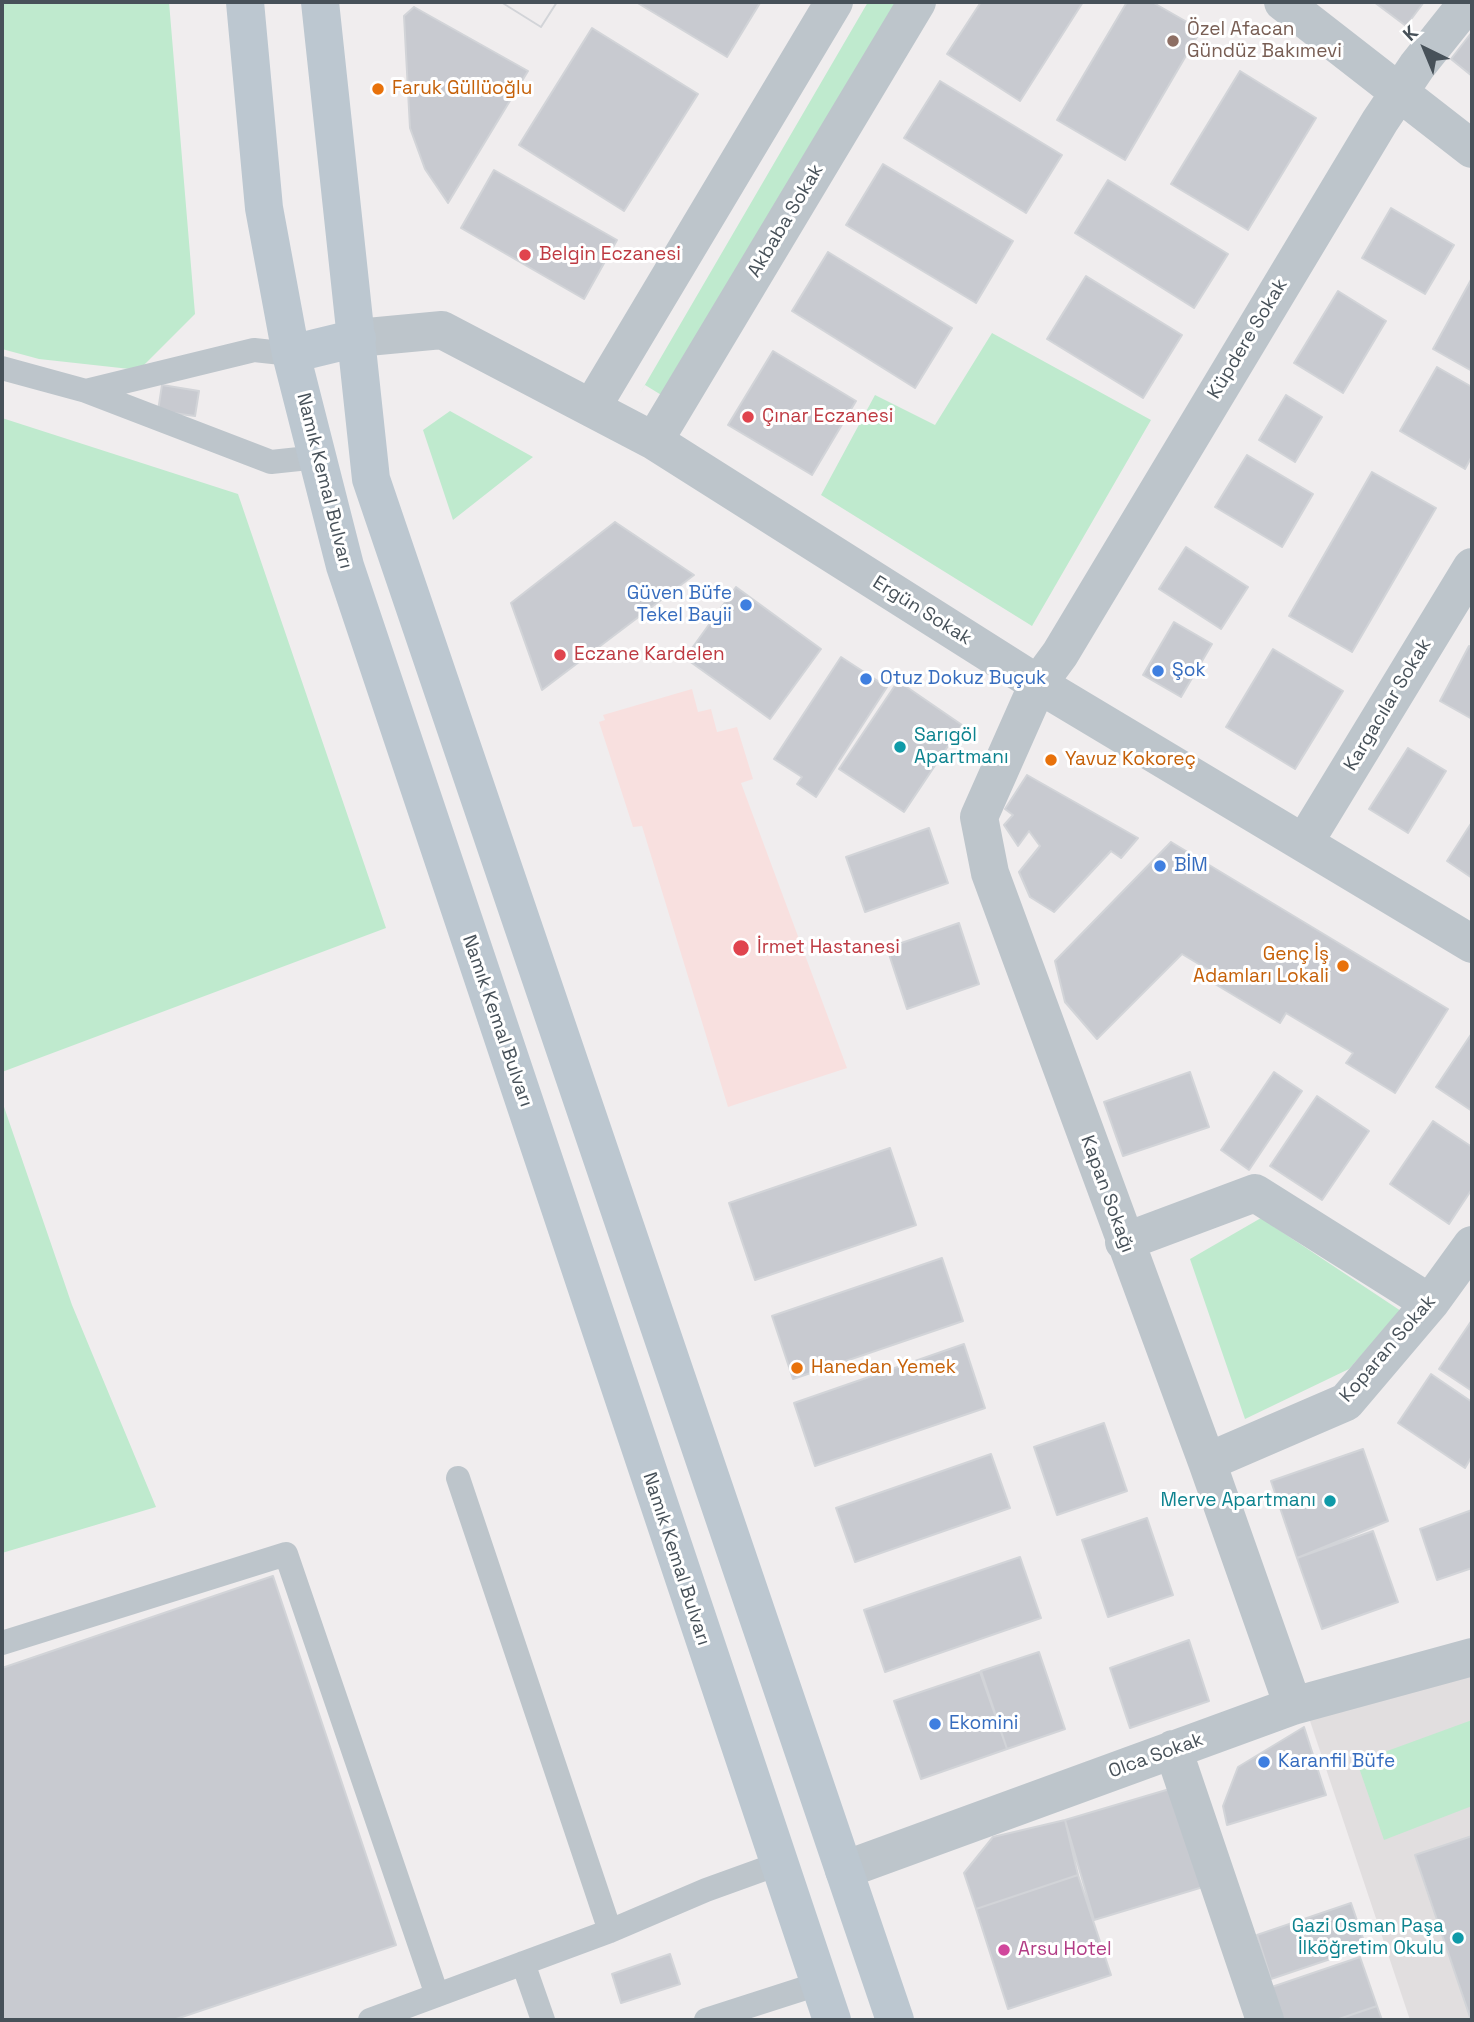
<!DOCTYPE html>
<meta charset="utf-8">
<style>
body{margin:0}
#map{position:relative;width:1474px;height:2022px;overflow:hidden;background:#f0edee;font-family:"Space Grotesk",sans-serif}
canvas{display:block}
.frame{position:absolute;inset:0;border:4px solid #475159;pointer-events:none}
.north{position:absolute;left:1390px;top:14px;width:70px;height:70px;-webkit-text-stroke:5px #fff;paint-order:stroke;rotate:317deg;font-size:19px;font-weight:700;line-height:28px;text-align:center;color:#475159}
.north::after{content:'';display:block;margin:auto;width:24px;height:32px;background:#475159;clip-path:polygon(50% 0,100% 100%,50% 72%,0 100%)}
</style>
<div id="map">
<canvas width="1474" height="2022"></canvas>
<div class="frame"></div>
<div class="north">K</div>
</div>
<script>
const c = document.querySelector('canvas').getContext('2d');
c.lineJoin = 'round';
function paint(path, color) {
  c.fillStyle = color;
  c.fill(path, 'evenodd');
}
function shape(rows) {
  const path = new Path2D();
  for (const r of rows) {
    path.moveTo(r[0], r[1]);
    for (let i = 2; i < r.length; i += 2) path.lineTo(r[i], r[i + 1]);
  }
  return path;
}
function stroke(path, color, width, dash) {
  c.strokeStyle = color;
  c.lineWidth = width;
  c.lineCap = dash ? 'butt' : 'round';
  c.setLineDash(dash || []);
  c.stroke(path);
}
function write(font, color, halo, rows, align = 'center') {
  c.font = font + ' "Space Grotesk",sans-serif';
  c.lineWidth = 6;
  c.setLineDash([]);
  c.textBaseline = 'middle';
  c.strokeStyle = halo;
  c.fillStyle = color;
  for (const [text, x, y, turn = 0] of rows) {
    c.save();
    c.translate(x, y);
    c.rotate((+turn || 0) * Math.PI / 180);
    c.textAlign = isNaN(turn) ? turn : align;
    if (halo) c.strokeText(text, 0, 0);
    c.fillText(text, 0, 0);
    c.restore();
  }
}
paint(shape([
 [1472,1672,1472,2020,1410,2020,1309,1718]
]), '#e1dedf');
paint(shape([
 [692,689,698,712,711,709,717,732,737,727,753,779,741,783,847,1068,728,1107,642,826,633,827,599,722,605,720,603,715]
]), '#f8e0df');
paint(shape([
 [2,2,169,2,195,314,139,370,39,359,2,349],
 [868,2,897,2,663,396,645,385,639,395],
 [992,333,1151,420,1032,626,821,495,875,395,935,425],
 [450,411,533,457,453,520,423,430],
 [2,418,238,494,386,928,2,1072],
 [2,1101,72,1305,156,1507,2,1553],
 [1261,1218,1401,1311,1349,1369,1245,1419,1190,1259],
 [1472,1720,1472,1806,1384,1840,1357,1762]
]), '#bfeace');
const building = shape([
 [501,2,557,2,541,27,501,2],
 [501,2,557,2,541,27,501,2],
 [636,2,759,2,760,3,727,57,636,2],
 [981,2,1083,2,1020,101,947,54,981,2],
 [1127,2,1152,2,1201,30,1125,160,1057,120,1127,2],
 [1374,2,1424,2,1406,26,1374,2],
 [414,7,528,71,448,203,425,169,410,128,404,16,414,7],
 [592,28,698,94,624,211,519,145,592,28],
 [1472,32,1472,76,1451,59,1472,32],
 [1240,71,1316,118,1248,230,1171,184,1240,71],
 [940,81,1062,155,1026,213,904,138,940,81],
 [883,164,1013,241,976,303,846,225,883,164],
 [494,170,617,240,584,299,461,228,494,170],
 [1108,180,1228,254,1194,308,1075,233,1108,180],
 [1391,208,1454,245,1425,294,1362,258,1391,208],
 [828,252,952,328,915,388,792,311,828,252],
 [1086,276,1182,335,1143,398,1047,339,1086,276],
 [1472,278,1472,371,1433,349,1472,278],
 [1338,291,1386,321,1343,393,1294,363,1338,291],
 [773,351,856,401,812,475,728,425,773,351],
 [1437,367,1472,387,1472,456,1465,469,1400,431,1437,367],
 [162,385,199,391,195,416,158,411,162,385],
 [1286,395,1322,417,1295,462,1259,440,1286,395],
 [1247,455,1313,494,1282,547,1215,507,1247,455],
 [1372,472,1436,508,1352,652,1289,616,1372,472],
 [615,522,694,575,542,690,511,603,615,522],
 [1186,547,1248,587,1221,629,1159,589,1186,547],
 [736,587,821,649,770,719,685,658,736,587],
 [1174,622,1212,644,1181,697,1143,675,1174,622],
 [1469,646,1472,648,1472,719,1440,701,1469,646],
 [1273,649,1343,691,1295,769,1226,727,1273,649],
 [841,657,887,687,816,797,797,784,802,777,774,759,841,657],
 [898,681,962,725,904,812,839,769,898,681],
 [1408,748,1446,771,1408,833,1369,809,1408,748],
 [1027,775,1138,838,1121,858,1111,851,1054,912,1030,897,1019,872,1040,846,1029,831,1018,846,1004,825,1013,815,1005,809,1027,775],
 [1472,822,1472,878,1447,861,1472,822],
 [929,828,948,883,865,912,846,857,929,828],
 [1171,842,1448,1009,1395,1093,1346,1063,1353,1053,1286,1013,1280,1023,1205,978,1212,972,1182,954,1097,1039,1065,1002,1055,961,1171,842],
 [959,923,979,984,907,1009,887,948,959,923],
 [1472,1033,1472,1111,1436,1087,1472,1033],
 [1190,1072,1209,1127,1123,1156,1104,1102,1190,1072],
 [1274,1072,1302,1091,1249,1170,1221,1150,1274,1072],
 [1317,1096,1369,1131,1322,1200,1270,1166,1317,1096],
 [1433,1121,1472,1147,1472,1189,1449,1224,1390,1184,1433,1121],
 [890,1148,916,1225,755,1280,729,1203,890,1148],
 [942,1258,963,1321,793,1379,772,1316,942,1258],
 [1472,1320,1472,1391,1439,1369,1472,1320],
 [964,1344,985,1408,815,1466,794,1403,964,1344],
 [1431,1374,1472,1402,1472,1456,1465,1468,1398,1423,1431,1374],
 [1104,1423,1127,1491,1057,1515,1034,1447,1104,1423],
 [1363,1449,1388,1521,1297,1558,1271,1481,1363,1449],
 [991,1454,1010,1508,855,1562,836,1508,991,1454],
 [1472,1510,1472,1568,1437,1580,1420,1529,1472,1510],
 [1147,1518,1173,1595,1108,1617,1082,1540,1147,1518],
 [1373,1531,1398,1602,1322,1629,1297,1558,1373,1531],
 [1020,1557,1041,1618,885,1672,864,1610,1020,1557],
 [273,1576,396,1945,173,2020,2,2020,2,1668,273,1576],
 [1189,1640,1209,1701,1130,1728,1110,1668,1189,1640],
 [1039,1652,1065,1729,1007,1749,981,1671,1039,1652],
 [980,1672,1007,1749,921,1779,894,1701,980,1672],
 [1304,1727,1326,1795,1227,1825,1223,1806,1238,1767,1304,1727],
 [1173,1788,1203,1887,1094,1920,1065,1820,1173,1788],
 [1065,1820,1078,1875,976,1909,964,1873,993,1837,1065,1820],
 [1472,1836,1472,2020,1471,2020,1415,1855,1472,1836],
 [1078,1875,1111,1975,1008,2009,976,1909,1078,1875],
 [1351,1903,1366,1947,1271,1979,1257,1935,1351,1903],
 [670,1954,680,1984,621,2003,612,1974,670,1954],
 [1360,1957,1377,2006,1336,2020,1273,2020,1263,1990,1360,1957],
 [1377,2006,1382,2020,1336,2020,1377,2006]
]);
paint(building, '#c8cad0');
stroke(building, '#d2d4d8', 2);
stroke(shape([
 [2,368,86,391,271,462,318,457],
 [86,391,254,350,291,354],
 [458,1478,610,1931],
 [2,1643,286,1554,437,1995],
 [523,1963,543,2020],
 [370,2020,610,1931,706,1890,778,1864],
 [706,2020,821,1983]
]), '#bdc5cb', 24);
stroke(shape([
 [1283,2,1472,149],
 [357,338,442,330,654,441,1038,684,1472,944],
 [592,407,834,2],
 [654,441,917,2],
 [1304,843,1472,567],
 [1124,1242,1255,1193,1430,1303],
 [1207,1462,1346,1402,1430,1303,1472,1245],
 [1293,1706,1207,1462,990,873,979,817,1038,684,1060,654,1380,121,1417,66,1468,2],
 [1173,1749,1265,2020],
 [844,1870,1293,1706,1472,1657]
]), '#bdc5cb', 38);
stroke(shape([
 [245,2,264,208,291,354,345,566,832,2020],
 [320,2,371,479,895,2020],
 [291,354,357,338]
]), '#bcc7d0', 38);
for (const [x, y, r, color] of [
 [1173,41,7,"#8d6e63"],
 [378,89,7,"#e8710a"],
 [525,255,7,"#e0444e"],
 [748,417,7,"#e0444e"],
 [746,605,7,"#3f7fe0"],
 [560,655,7,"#e0444e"],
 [1158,671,7,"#3f7fe0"],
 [866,679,7,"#3f7fe0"],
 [900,747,7,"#0f9aa8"],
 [1051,760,7,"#e8710a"],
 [1160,866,7,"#3f7fe0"],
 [741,948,9,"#e0444e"],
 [1343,966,7,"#e8710a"],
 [797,1368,7,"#e8710a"],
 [1330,1501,7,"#0f9aa8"],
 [935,1724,7,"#3f7fe0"],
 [1264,1762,7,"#3f7fe0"],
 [1458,1938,7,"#0f9aa8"],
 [1004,1950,7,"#d1479c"]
]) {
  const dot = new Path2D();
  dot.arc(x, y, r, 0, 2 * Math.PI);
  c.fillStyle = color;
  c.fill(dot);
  stroke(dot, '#fff', 2.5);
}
write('19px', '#785e54', '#fff', [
 ["Özel Afacan",1187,30],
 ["Gündüz Bakımevi",1187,52]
], 'left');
write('19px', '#c56008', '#fff', [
 ["Faruk Güllüoğlu",392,89],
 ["Yavuz Kokoreç",1065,760],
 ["Genç İş",1329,955,"right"],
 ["Adamları Lokali",1329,977,"right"],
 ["Hanedan Yemek",811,1368]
], 'left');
write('19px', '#475159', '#fff', [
 ["Akbaba Sokak",786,221,-59],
 ["Küpdere Sokak",1248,339,-59],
 ["Namık Kemal Bulvarı",324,481,76],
 ["Ergün Sokak",922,611,32],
 ["Kargacılar Sokak",1388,705,-59],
 ["Namık Kemal Bulvarı",497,1021,71],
 ["Kapan Sokağı",1107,1194,70],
 ["Koparan Sokak",1388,1349,-49],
 ["Namık Kemal Bulvarı",676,1559,72],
 ["Olca Sokak",1156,1756,-20]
]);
write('19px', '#be3a42', '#fff', [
 ["Belgin Eczanesi",539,255],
 ["Çınar Eczanesi",762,417],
 ["Eczane Kardelen",574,655],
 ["İrmet Hastanesi",757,948]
], 'left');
write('19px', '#366cbe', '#fff', [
 ["Güven Büfe",732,594,"right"],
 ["Tekel Bayii",732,616,"right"],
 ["Şok",1172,671],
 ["Otuz Dokuz Buçuk",880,679],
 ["BİM",1174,866],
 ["Ekomini",949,1724],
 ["Karanfil Büfe",1278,1762]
], 'left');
write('19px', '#0d838f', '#fff', [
 ["Sarıgöl",914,736,"left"],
 ["Apartmanı",914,758,"left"],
 ["Merve Apartmanı",1316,1501],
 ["Gazi Osman Paşa",1444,1927],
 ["İlköğretim Okulu",1444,1949]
], 'right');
write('19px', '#b23c85', '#fff', [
 ["Arsu Hotel",1018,1950]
], 'left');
</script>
